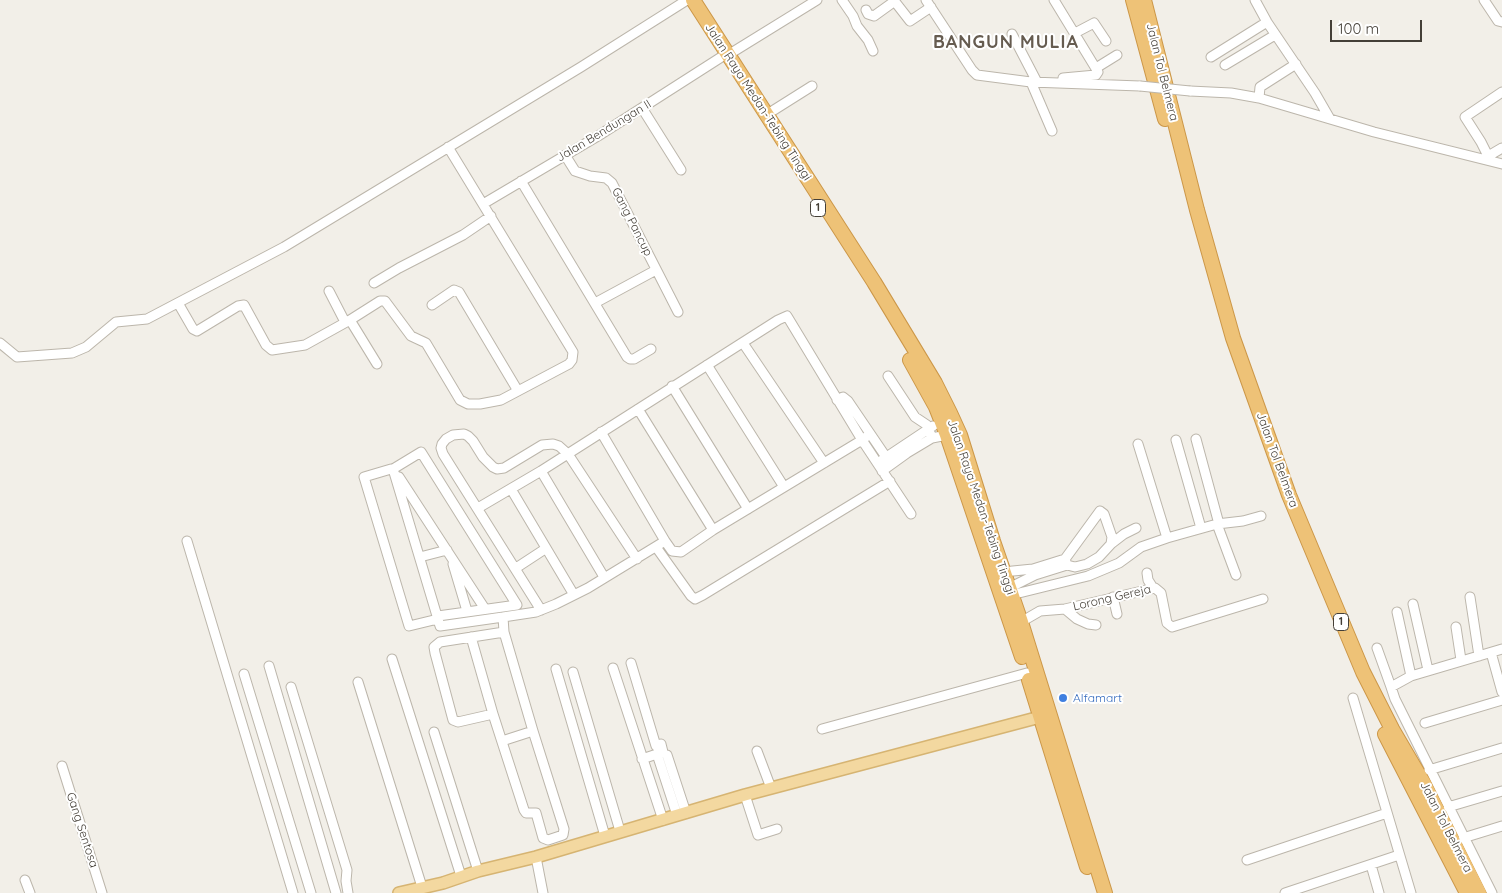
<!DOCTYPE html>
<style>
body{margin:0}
#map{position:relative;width:1502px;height:893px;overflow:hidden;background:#f2efe8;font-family:Quicksand,sans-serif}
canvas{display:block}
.scale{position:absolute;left:1330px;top:20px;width:92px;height:22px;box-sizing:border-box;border:2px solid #443f37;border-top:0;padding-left:6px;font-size:15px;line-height:18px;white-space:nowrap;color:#443f37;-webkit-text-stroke:4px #fff;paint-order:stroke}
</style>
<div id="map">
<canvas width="1502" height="893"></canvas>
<div class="scale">100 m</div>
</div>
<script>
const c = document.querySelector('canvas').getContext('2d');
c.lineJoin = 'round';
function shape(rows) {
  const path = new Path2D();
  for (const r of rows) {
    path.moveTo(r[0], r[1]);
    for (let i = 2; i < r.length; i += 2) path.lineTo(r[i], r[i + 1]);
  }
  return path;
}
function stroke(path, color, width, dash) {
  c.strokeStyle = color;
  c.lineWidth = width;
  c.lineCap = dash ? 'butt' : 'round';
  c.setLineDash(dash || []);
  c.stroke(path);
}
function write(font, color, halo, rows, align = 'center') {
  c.font = font + ' Quicksand,sans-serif';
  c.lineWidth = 4;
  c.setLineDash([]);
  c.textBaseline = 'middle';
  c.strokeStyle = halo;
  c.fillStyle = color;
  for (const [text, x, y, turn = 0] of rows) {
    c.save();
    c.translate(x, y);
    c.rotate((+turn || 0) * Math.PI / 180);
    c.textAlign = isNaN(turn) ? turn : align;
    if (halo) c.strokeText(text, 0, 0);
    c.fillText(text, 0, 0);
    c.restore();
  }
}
const minor = shape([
 [842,0,853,16,857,26,868,40,873,51],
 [926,0,972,70,977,75,1031,82,1140,86],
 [1054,0,1098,72,1096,75,1063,78],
 [1255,0,1267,22,1315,93,1330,119],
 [1484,0,1498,21,1502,22],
 [866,10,868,14,874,16,892,3,896,3,910,21,931,7],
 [1075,33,1094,23,1106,41],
 [1012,34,1037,82],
 [728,55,817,0],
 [1211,57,1267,22],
 [1225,65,1275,35],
 [1096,68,1117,55],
 [1031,82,1052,131],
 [1190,91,1231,93,1259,98,1374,132,1502,164],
 [1259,98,1260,87,1296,64],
 [642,108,681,170],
 [766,115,812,86],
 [565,155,575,171,590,176,606,178,612,183,678,312],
 [1488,156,1481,142,1465,117,1502,92],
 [1485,158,1502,148],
 [521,181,627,357,630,359,634,359,651,349],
 [483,204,598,136,723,56],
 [374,283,399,268,463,235,491,216],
 [329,291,345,322],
 [178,303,193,329,197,331,238,306,244,305,266,345,272,350,305,345,350,320,380,301,385,301,411,336,426,343,460,400,468,404,480,404,501,400,569,364,572,360,573,352,448,147],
 [595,303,656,270],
 [432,305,454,290,459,292,518,391],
 [350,320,377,364],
 [0,343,17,357,72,353,86,347,116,322,147,319,284,247,581,67,687,0],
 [743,343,824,463],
 [707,365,784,487],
 [888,376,915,417,927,425,932,438],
 [672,386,748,509],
 [837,400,843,397,848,401,886,457],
 [638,409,713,530],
 [601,432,665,541],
 [870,434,862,440,911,514],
 [1196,439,1219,524],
 [1176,440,1201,528],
 [1138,444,1167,538],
 [882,460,933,426],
 [391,469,364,477,409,626,438,619],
 [393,469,421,452,517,605,438,616],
 [393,469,440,626,503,617],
 [541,471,604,577],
 [882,471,907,453,932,438,947,435],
 [399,477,485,609],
 [511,489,574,595],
 [478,508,541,471,778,320,787,316,862,440,713,530,681,552,672,551,665,541,588,588,556,604,536,612,503,617,504,632,533,731,564,829,563,835,548,840,543,838,536,813,526,813,524,810,493,714,458,722,453,720,435,653,434,647,440,642,504,632],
 [1217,524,1236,575],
 [187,541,293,893],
 [656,547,691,596,695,599,703,595,890,481],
 [420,557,447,550],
 [1065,559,1067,565,1075,567,1087,564,1099,557,1111,544,1124,534,1136,528],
 [453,564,467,611],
 [516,568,545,549],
 [1003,572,1033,569,1065,559,1100,511,1104,514,1112,537,1111,544],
 [1147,573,1148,580,1153,588],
 [1009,588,1035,575,1067,565],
 [1011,595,1088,576,1119,563,1141,547,1167,538,1217,524,1243,521,1261,516],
 [1113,597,1117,614],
 [1470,597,1479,656],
 [1413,604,1428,670],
 [1065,609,1077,619,1088,624,1096,625],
 [541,610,443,454,441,448,442,444,446,439,453,435,464,434,468,436,473,441,483,457,493,467,497,469,504,468,542,445,553,444,559,446,568,454,637,559],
 [1397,612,1411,676],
 [1021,622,1040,611,1065,609,1155,588,1161,593,1167,623,1172,627,1263,599],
 [1456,627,1461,660],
 [471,637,493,714],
 [1377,648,1391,687],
 [1492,656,1502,692],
 [392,659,461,876],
 [631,663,656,746,661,744,663,752,657,754],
 [269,666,336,893],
 [613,668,663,820],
 [556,669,605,836],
 [573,672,620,831],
 [244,674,311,893],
 [358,682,422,887],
 [291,687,347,870,346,881,348,893],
 [1353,698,1411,893],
 [1425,723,1502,700],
 [822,729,1027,673],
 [434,732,478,871],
 [502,741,533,731],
 [757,751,771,788],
 [667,755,686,813],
 [642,759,657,754,677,815],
 [62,766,102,893],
 [1429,770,1502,748],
 [745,795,758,835,777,829],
 [1448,807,1502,791],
 [1463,838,1502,826],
 [536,857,543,893],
 [1247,860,1387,813],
 [1371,865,1379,893],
 [25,880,30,893],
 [1285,893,1399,855],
 [1492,893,1395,699,1391,687,1411,676,1502,649]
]);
const major = shape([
 [399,893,443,883,478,871,536,857,745,795,1040,717]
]);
const highway = shape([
 [693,0,874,282,935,383,950,413,960,435,993,541,1021,622,1105,893],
 [1133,0,1165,119],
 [1144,0,1197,210,1233,338,1289,495,1363,672,1392,729,1423,782,1479,893],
 [910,360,936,407,947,435,1022,657],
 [1029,680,1087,867],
 [1385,734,1467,893]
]);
stroke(minor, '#bcb6ab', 11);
stroke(major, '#d6b472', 14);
stroke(highway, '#cc9748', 16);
stroke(minor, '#fff', 9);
stroke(major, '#f3d8a0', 11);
stroke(highway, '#eec277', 14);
const minorBridge = shape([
 [1140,86,1190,91]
]);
stroke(minorBridge, '#bcb6ab', 11, []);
stroke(minorBridge, '#fff', 9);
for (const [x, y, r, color] of [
 [1063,698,5,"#3f7fe0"]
]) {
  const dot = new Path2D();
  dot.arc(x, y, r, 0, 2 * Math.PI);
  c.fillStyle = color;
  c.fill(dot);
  stroke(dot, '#fff', 2);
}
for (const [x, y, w] of [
 [818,208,15],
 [1341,622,15]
]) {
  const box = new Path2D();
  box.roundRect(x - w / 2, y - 8.5, w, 17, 4);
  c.fillStyle = '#fff';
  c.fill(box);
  stroke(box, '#443f37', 1);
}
write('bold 11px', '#443f37', null, [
 ["1",818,208],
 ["1",1341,622]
]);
write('12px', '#443f37', '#fff', [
 ["Jalan Tol Belmera",1162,72,76],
 ["Jalan Raya Medan-Tebing Tinggi",758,102,57],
 ["Jalan Bendungan II",604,131,-31],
 ["Gang Pancup",632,222,63],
 ["Jalan Tol Belmera",1277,460,70],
 ["Jalan Raya Medan-Tebing Tinggi",981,507,71],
 ["Lorong Gereja",1112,598,-13],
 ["Jalan Tol Belmera",1446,827,63],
 ["Gang Sentosa",82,830,72]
]);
write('12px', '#366cbe', '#fff', [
 ["Alfamart",1073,698]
], 'left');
c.letterSpacing = '1px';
write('bold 18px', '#665c50', '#fff', [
 ["BANGUN MULIA",1006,43]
]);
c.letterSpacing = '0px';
</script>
